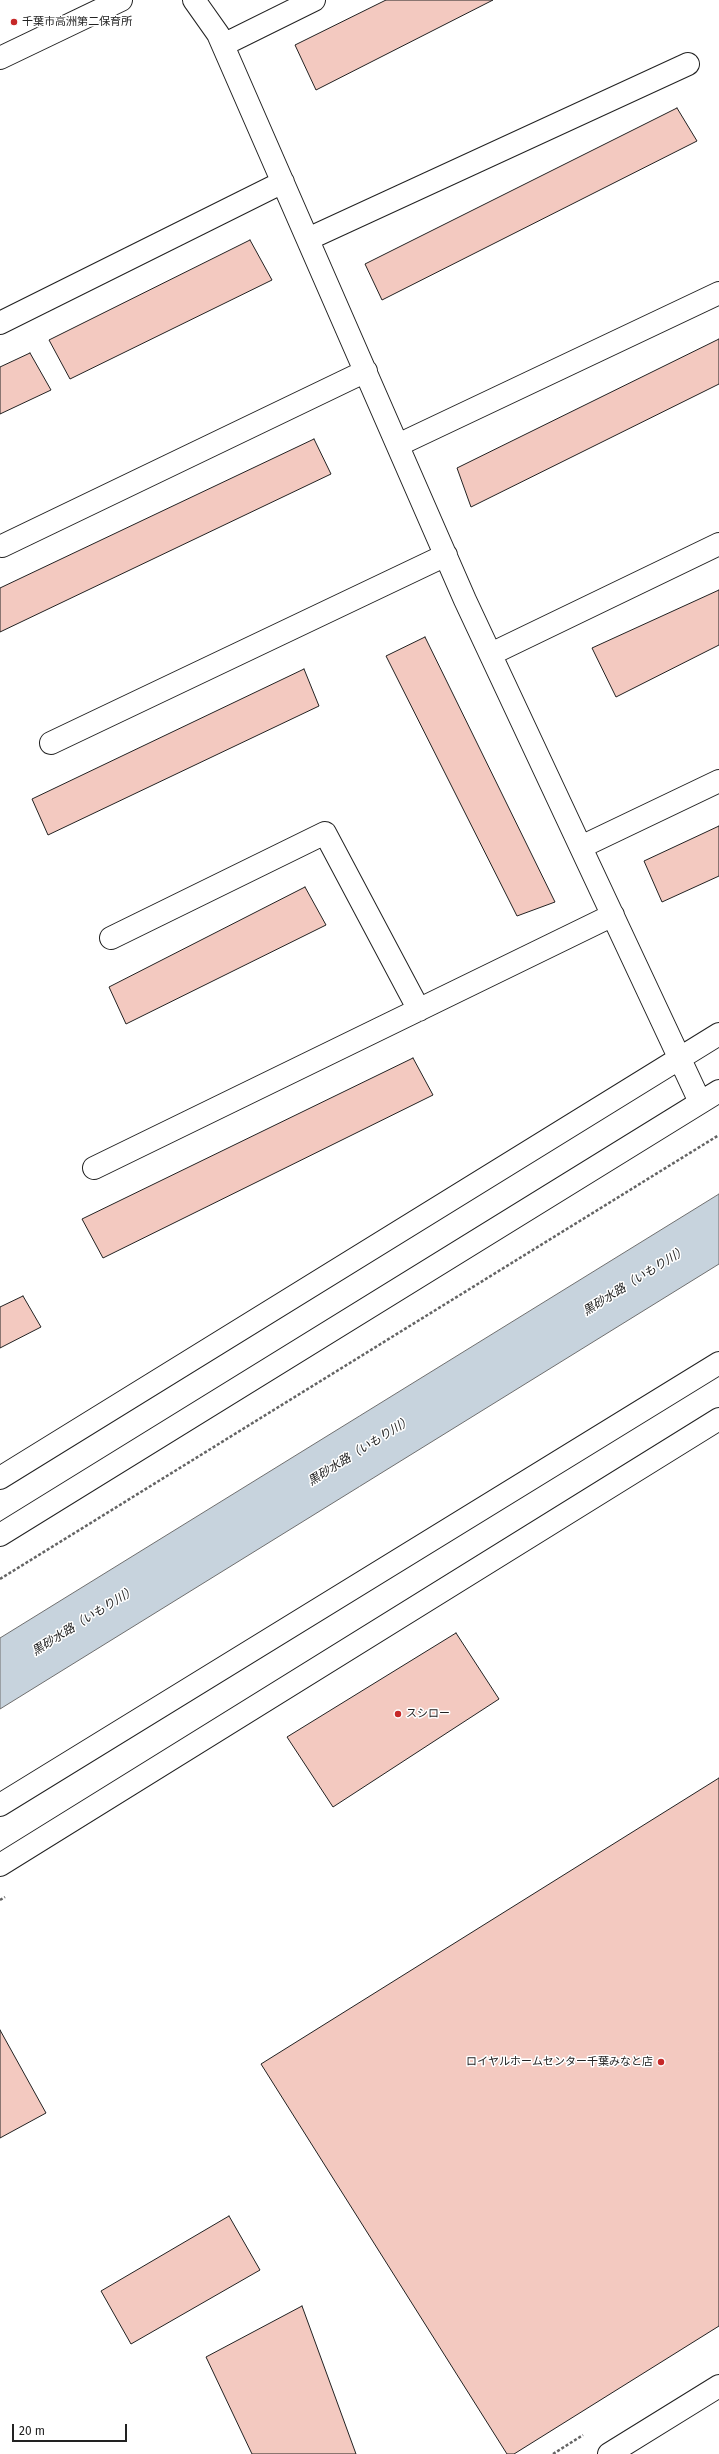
<!DOCTYPE html>
<meta charset="utf-8">
<style>
body{margin:0}
#map{position:relative;width:719px;height:2454px;overflow:hidden;background:#fff;font-family:"Fira Sans",sans-serif}
canvas{display:block}
.scale{position:absolute;left:12px;top:2424px;width:115px;height:18px;box-sizing:border-box;border:2px solid #222;border-top:0;padding-left:5px;font-size:12px;line-height:14px;white-space:nowrap;color:#222;-webkit-text-stroke:3px #fff;paint-order:stroke}
</style>
<div id="map">
<canvas width="719" height="2454"></canvas>
<div class="scale">20 m</div>
</div>
<script>
const c = document.querySelector('canvas').getContext('2d');
c.lineJoin = 'round';
function paint(path, color) {
  c.fillStyle = color;
  c.fill(path, 'evenodd');
}
function shape(rows) {
  const path = new Path2D();
  for (const r of rows) {
    path.moveTo(r[0], r[1]);
    for (let i = 2; i < r.length; i += 2) path.lineTo(r[i], r[i + 1]);
  }
  return path;
}
function stroke(path, color, width, dash) {
  c.strokeStyle = color;
  c.lineWidth = width;
  c.lineCap = dash ? 'butt' : 'round';
  c.setLineDash(dash || []);
  c.stroke(path);
}
function write(font, color, halo, rows, align = 'center') {
  c.font = font + ' "Fira Sans","Noto Sans JP",sans-serif';
  c.lineWidth = 3;
  c.setLineDash([]);
  c.textBaseline = 'middle';
  c.strokeStyle = halo;
  c.fillStyle = color;
  for (const [text, x, y, turn = 0] of rows) {
    c.save();
    c.translate(x, y);
    c.rotate((+turn || 0) * Math.PI / 180);
    c.textAlign = isNaN(turn) ? turn : align;
    if (halo) c.strokeText(text, 0, 0);
    c.fillText(text, 0, 0);
    c.restore();
  }
}
const water = shape([
 [719,1194,719,1264,0,1709,0,1638,719,1194]
]);
paint(water, '#c7d3dd');
stroke(water, '#6f6f6f', 1);
const building = shape([
 [386,0,493,0,316,90,295,45,386,0],
 [677,108,697,141,382,300,365,264,677,108],
 [250,240,272,280,70,379,49,340,250,240],
 [719,339,719,384,471,507,457,468,719,339],
 [30,353,51,390,0,414,0,367,30,353],
 [314,439,331,474,0,632,0,588,314,439],
 [719,590,719,645,616,697,592,648,719,590],
 [425,637,555,902,517,916,386,656,425,637],
 [304,669,319,706,48,835,32,799,304,669],
 [719,826,719,876,662,902,644,861,719,826],
 [305,887,326,925,126,1024,109,987,305,887],
 [413,1058,433,1095,103,1258,82,1219,413,1058],
 [23,1296,41,1327,0,1348,0,1307,23,1296],
 [456,1633,499,1699,333,1807,287,1737,456,1633],
 [719,1778,719,2326,514,2454,507,2454,261,2064,719,1778],
 [0,2030,46,2113,0,2138,0,2030],
 [229,2216,260,2270,131,2344,101,2291,229,2216],
 [302,2306,356,2454,252,2454,206,2357,302,2306]
]);
paint(building, '#f3c9c0');
stroke(building, '#222', 1);
const minor = shape([
 [194,0,218,34,465,600,700,1102],
 [223,45,314,0],
 [0,58,121,0],
 [308,239,688,64],
 [0,323,283,182],
 [398,445,719,293],
 [2,546,366,371],
 [491,654,719,544],
 [51,743,446,555],
 [581,847,719,781],
 [111,938,325,833,419,1010],
 [94,1168,613,915],
 [0,1478,719,1034],
 [0,1535,719,1091],
 [0,1805,719,1363],
 [0,1865,719,1419],
 [609,2454,719,2386]
]);
stroke(minor, '#222', 24);
stroke(shape([
 [0,1579,719,1135],
 [0,1900,5,1897],
 [553,2454,583,2435]
]), '#646464', 2.5, [3, 2]);
stroke(minor, '#fff', 22);
for (const [x, y, r, color] of [
 [14,22,4,"#c62828"],
 [398,1714,4,"#c62828"],
 [661,2062,4,"#c62828"]
]) {
  const dot = new Path2D();
  dot.arc(x, y, r, 0, 2 * Math.PI);
  c.fillStyle = color;
  c.fill(dot);
  stroke(dot, '#fff', 1.5);
}
write('11px', '#222', '#fff', [
 ["千葉市高洲第二保育所",22,22],
 ["スシロー",406,1714],
 ["ロイヤルホームセンター千葉みなと店",653,2062,"right"]
], 'left');
write('italic 12px', '#222', '#fff', [
 ["黒砂水路（いもり川）",635,1281,-32],
 ["黒砂水路（いもり川）",360,1451,-32],
 ["黒砂水路（いもり川）",84,1621,-32]
]);
</script>
